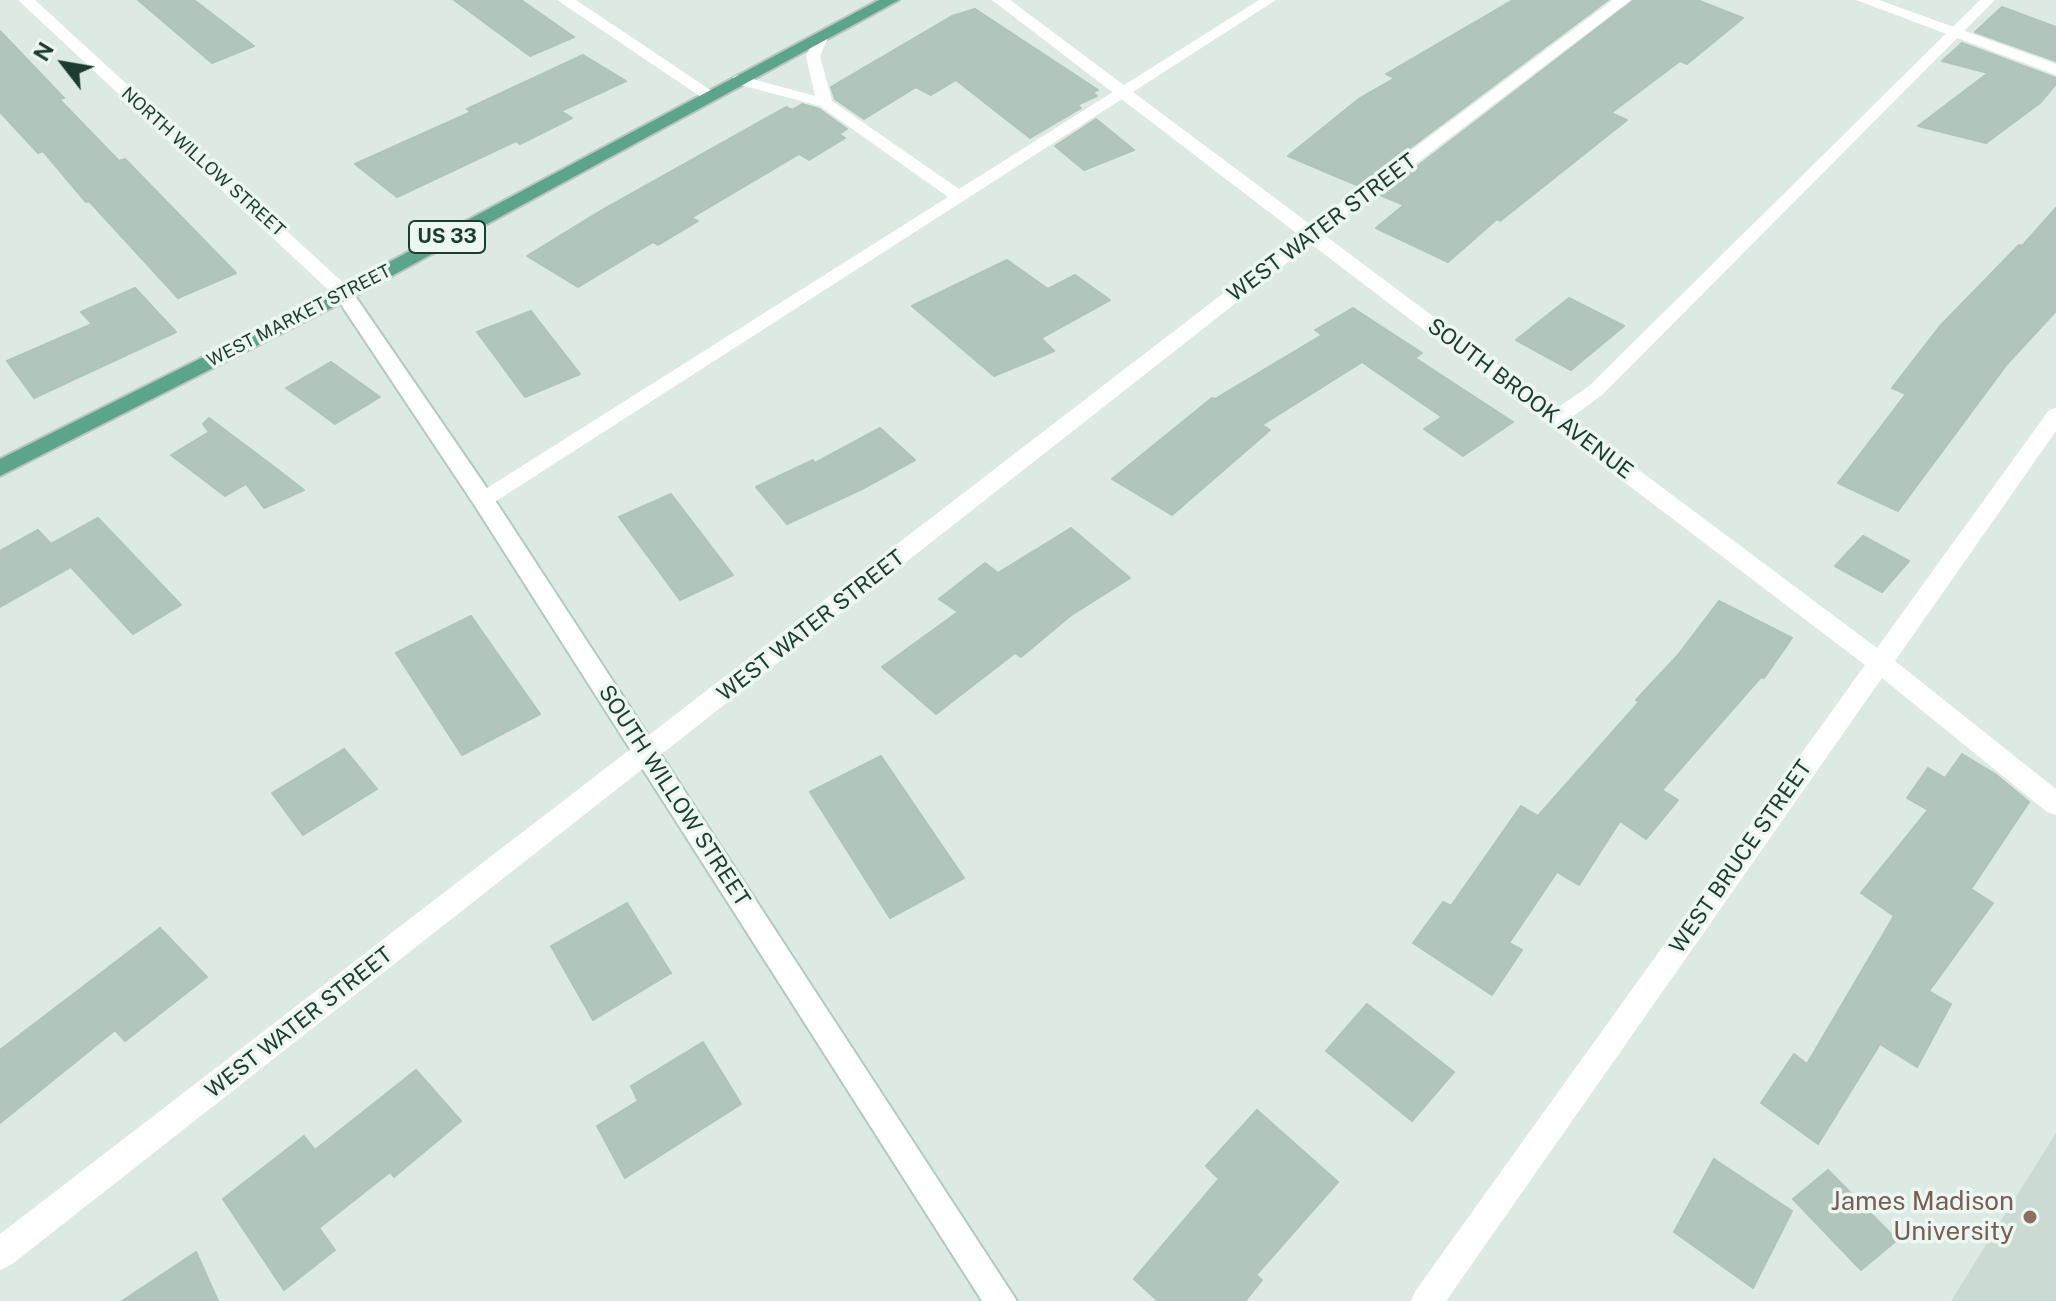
<!DOCTYPE html>
<style>
body{margin:0}
#map{position:relative;width:2056px;height:1301px;overflow:hidden;background:#ddeae3;font-family:"Public Sans",sans-serif}
canvas{display:block}
.north{position:absolute;left:24px;top:24px;width:80px;height:80px;-webkit-text-stroke:6px #edf7f1;paint-order:stroke;rotate:301deg;font-size:22px;font-weight:700;line-height:32px;text-align:center;color:#1e3b31}
.north::after{content:'';display:block;margin:auto;width:28px;height:36px;background:#1e3b31;clip-path:polygon(50% 0,100% 100%,50% 72%,0 100%)}
</style>
<div id="map">
<canvas width="2056" height="1301"></canvas>
<div class="north">N</div>
</div>
<script>
const c = document.querySelector('canvas').getContext('2d');
c.lineJoin = 'round';
function paint(path, color) {
  c.fillStyle = color;
  c.fill(path, 'evenodd');
}
function shape(rows) {
  const path = new Path2D();
  for (const r of rows) {
    path.moveTo(r[0], r[1]);
    for (let i = 2; i < r.length; i += 2) path.lineTo(r[i], r[i + 1]);
  }
  return path;
}
function stroke(path, color, width, dash) {
  c.strokeStyle = color;
  c.lineWidth = width;
  c.lineCap = dash ? 'butt' : 'round';
  c.setLineDash(dash || []);
  c.stroke(path);
}
function write(font, color, halo, rows, align = 'center') {
  c.font = font + ' "Public Sans",sans-serif';
  c.lineWidth = 7;
  c.setLineDash([]);
  c.textBaseline = 'middle';
  c.strokeStyle = halo;
  c.fillStyle = color;
  for (const [text, x, y, turn = 0] of rows) {
    c.save();
    c.translate(x, y);
    c.rotate((+turn || 0) * Math.PI / 180);
    c.textAlign = isNaN(turn) ? turn : align;
    if (halo) c.strokeText(text, 0, 0);
    c.fillText(text, 0, 0);
    c.restore();
  }
}
paint(shape([
 [2056,1133,2056,1301,1951,1301]
]), '#cbdad2');
const building = shape([
 [138,0,194,0,254,46,212,63,138,0],
 [454,0,521,0,574,37,530,56,454,0],
 [1513,0,1608,0,1359,186,1288,156,1360,98,1395,78,1386,74,1513,0],
 [1634,0,1697,0,1743,18,1687,64,1680,61,1611,113,1627,120,1500,221,1497,219,1448,262,1376,228,1404,205,1380,195,1634,0],
 [2002,7,2056,27,2056,61,1975,32,2002,7],
 [975,9,1098,90,1093,93,1097,96,1077,105,1081,108,1030,138,956,80,931,95,916,87,864,119,835,99,831,87,952,16,975,9],
 [0,31,64,98,59,99,119,161,125,159,236,273,178,298,89,201,86,202,43,151,38,153,0,112,0,31],
 [1962,43,2056,78,2056,84,2040,103,1986,143,1918,126,1988,73,1942,61,1962,43],
 [583,55,626,81,561,111,572,118,520,144,516,141,397,197,355,164,471,112,467,109,583,55],
 [802,104,819,109,847,129,839,134,845,138,809,160,799,154,691,218,698,221,658,245,653,242,578,287,527,256,602,210,786,107,792,110,802,104],
 [1096,119,1134,150,1084,170,1055,146,1096,119],
 [2056,208,2056,311,2007,364,1898,511,1838,483,1906,394,1892,388,1940,326,2019,245,2022,246,2056,208],
 [1007,260,1048,289,1075,275,1110,300,1041,338,1054,351,994,376,912,306,1007,260],
 [135,288,176,332,34,398,7,361,92,324,81,312,135,288],
 [1569,298,1624,326,1571,370,1516,340,1569,298],
 [1353,308,1422,353,1415,358,1513,422,1463,456,1424,429,1442,417,1362,362,1262,425,1270,430,1172,515,1112,479,1212,398,1215,399,1322,335,1315,330,1353,308],
 [531,311,580,374,525,397,477,332,531,311],
 [331,362,380,397,335,424,286,388,331,362],
 [209,418,273,466,304,490,264,508,246,484,225,496,171,455,209,432,203,424,209,418],
 [880,428,915,460,862,489,787,524,756,487,813,460,815,463,880,428],
 [671,494,733,575,680,600,619,517,671,494],
 [98,518,181,605,133,634,71,567,0,607,0,551,38,530,51,544,98,518],
 [1071,528,1130,578,1070,616,1021,657,1015,653,936,714,882,667,958,612,939,599,985,563,998,573,1071,528],
 [1863,536,1909,561,1882,592,1835,566,1863,536],
 [1719,601,1792,638,1764,678,1761,677,1662,790,1678,800,1646,839,1620,821,1579,885,1557,872,1509,943,1522,950,1492,995,1413,943,1443,902,1451,906,1521,806,1538,816,1639,702,1636,700,1678,655,1719,601],
 [471,616,540,714,462,755,396,653,471,616],
 [344,749,377,789,303,835,272,793,344,749],
 [1962,754,1995,774,2029,802,1971,889,1993,903,1929,991,1951,1004,1917,1067,1880,1044,1818,1144,1761,1103,1794,1054,1807,1064,1894,916,1861,893,1928,810,1907,798,1928,768,1945,778,1962,754],
 [881,756,964,878,890,918,810,792,881,756],
 [627,903,671,973,593,1020,551,946,627,903],
 [160,928,207,977,125,1041,115,1030,0,1123,0,1050,160,928],
 [1367,1004,1454,1072,1412,1121,1326,1051,1367,1004],
 [703,1042,741,1104,625,1178,597,1126,638,1101,631,1086,703,1042],
 [416,1070,461,1121,394,1177,390,1172,319,1228,335,1250,284,1290,223,1199,304,1136,315,1150,416,1070],
 [1257,1110,1338,1182,1256,1275,1262,1280,1245,1301,1158,1301,1134,1279,1219,1179,1206,1166,1257,1110],
 [1714,1159,1792,1211,1753,1288,1674,1232,1714,1159],
 [1828,1170,1897,1240,1861,1270,1793,1199,1828,1170],
 [196,1252,218,1301,122,1301,196,1252]
]);
paint(building, '#b2c5bc');
stroke(building, '#afc4ba', 2);
const secondary = shape([
 [344,288,351,290,491,494,1017,1301,982,1301,475,506,334,294,344,288]
]);
const primary = shape([
 [879,0,899,0,351,298,0,476,0,459,337,290,879,0]
]);
stroke(secondary, '#afcbbf', 4);
stroke(primary, '#bcc4c1', 4);
paint(shape([
 [1259,0,1276,0,490,505,476,505,473,500,476,495,948,197,820,106,733,83,733,77,738,75,815,96,806,56,817,33,827,33,829,36,820,56,832,101,959,189,1259,0],
 [1980,0,1995,0,1603,394,1564,423,1550,423,1547,418,1550,413,1589,386,1980,0]
]), '#fff');
paint(shape([
 [18,0,35,0,351,290,354,294,351,298,337,298,18,0],
 [557,0,576,0,718,95,710,100,704,99,557,0],
 [992,0,1010,0,1311,225,1613,0,1631,0,1323,234,1877,648,2049,410,2056,408,2056,431,1895,661,2056,789,2056,815,2047,812,1882,678,1446,1301,1411,1301,1416,1290,1865,665,1311,244,11,1265,0,1270,0,1234,1299,235,992,0],
 [1856,0,1879,0,2056,64,2056,75,1856,0]
]), '#fff');
paint(secondary, '#fff');
paint(primary, '#5da48d');
for (const [x, y, r, color] of [
 [2030,1217,8,"#8d6e63"]
]) {
  const dot = new Path2D();
  dot.arc(x, y, r, 0, 2 * Math.PI);
  c.fillStyle = color;
  c.fill(dot);
  stroke(dot, '#edf7f1', 3);
}
write('18px', '#1e3b31', '#edf7f1', [
 ["NORTH WILLOW STREET",203,162,42],
 ["WEST MARKET STREET",299,316,-27]
]);
for (const [x, y, w] of [
 [447,237,76]
]) {
  const box = new Path2D();
  box.roundRect(x - w / 2, y - 16, w, 32, 6);
  c.fillStyle = '#edf7f1';
  c.fill(box);
  stroke(box, '#1e3b31', 2);
}
write('bold 20px', '#1e3b31', null, [
 ["US 33",447,237]
]);
write('22px', '#1e3b31', '#edf7f1', [
 ["WEST WATER STREET",1322,228,-37],
 ["SOUTH BROOK AVENUE",1530,399,37],
 ["WEST WATER STREET",811,626,-38],
 ["SOUTH WILLOW STREET",674,796,57],
 ["WEST BRUCE STREET",1741,857,-55],
 ["WEST WATER STREET",299,1023,-38]
]);
write('26px', '#785e54', '#edf7f1', [
 ["James Madison",2014,1202],
 ["University",2014,1232]
], 'right');
</script>
